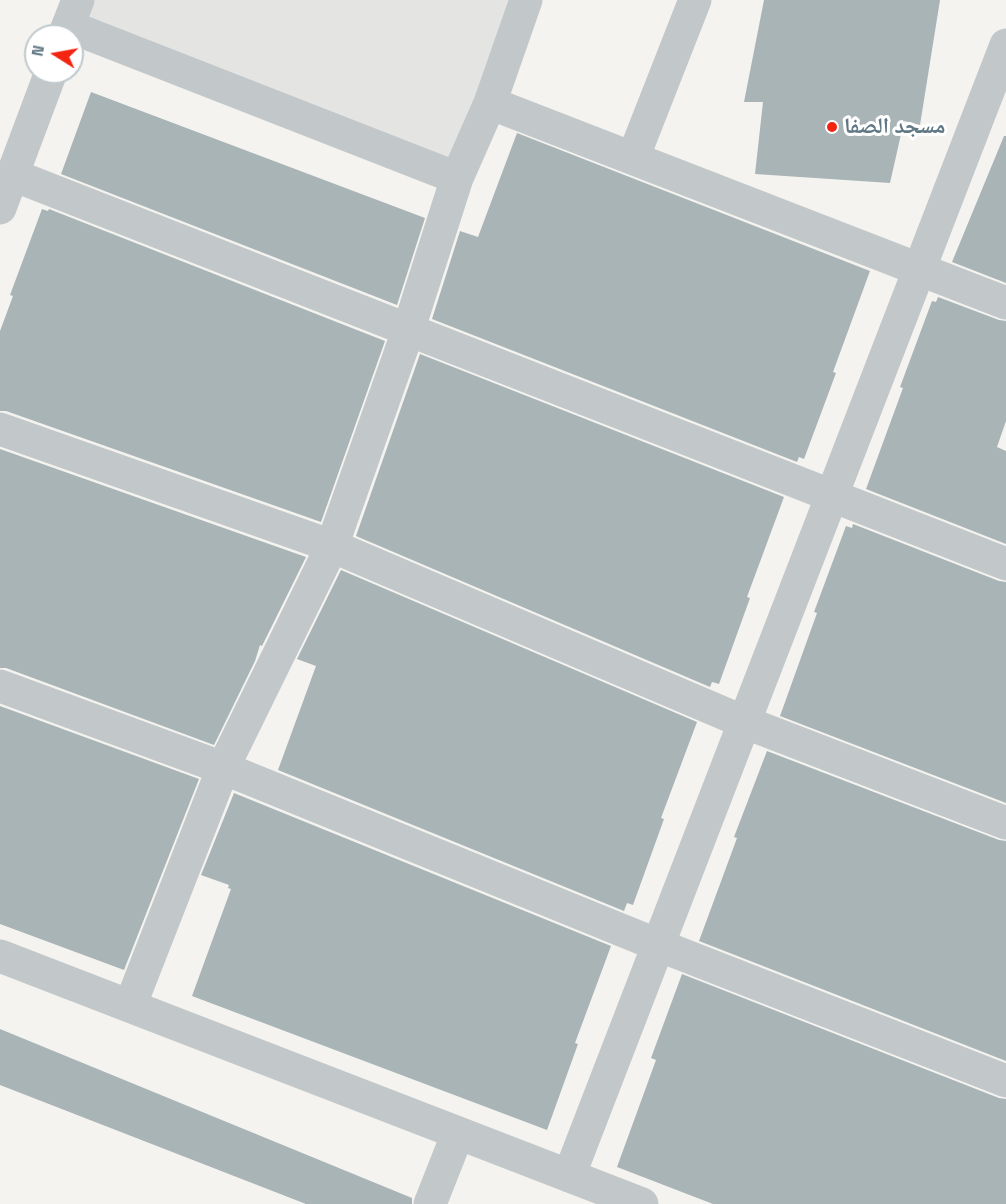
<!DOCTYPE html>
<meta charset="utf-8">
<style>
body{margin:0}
#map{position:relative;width:1006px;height:1204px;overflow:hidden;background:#f4f3ef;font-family:"Space Grotesk",sans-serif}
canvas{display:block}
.north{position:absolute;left:24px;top:24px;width:60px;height:60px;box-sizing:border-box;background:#fff;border:2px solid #bfc9cd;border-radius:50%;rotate:281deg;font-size:16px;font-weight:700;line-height:24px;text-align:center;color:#607883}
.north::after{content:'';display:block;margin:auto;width:21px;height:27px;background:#f32410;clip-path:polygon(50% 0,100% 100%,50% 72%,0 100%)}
</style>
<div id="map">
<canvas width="1006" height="1204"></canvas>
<div class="north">N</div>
</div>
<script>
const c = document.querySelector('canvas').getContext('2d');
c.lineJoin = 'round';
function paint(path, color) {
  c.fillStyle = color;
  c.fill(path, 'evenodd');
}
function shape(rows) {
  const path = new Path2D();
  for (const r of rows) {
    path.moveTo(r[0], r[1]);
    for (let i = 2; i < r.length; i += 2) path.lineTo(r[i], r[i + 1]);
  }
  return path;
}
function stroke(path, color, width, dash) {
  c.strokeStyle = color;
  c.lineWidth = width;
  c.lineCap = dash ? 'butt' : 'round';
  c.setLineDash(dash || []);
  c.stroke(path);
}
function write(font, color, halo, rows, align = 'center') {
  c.font = font + ' "Space Grotesk","Noto Naskh Arabic",sans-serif';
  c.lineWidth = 6;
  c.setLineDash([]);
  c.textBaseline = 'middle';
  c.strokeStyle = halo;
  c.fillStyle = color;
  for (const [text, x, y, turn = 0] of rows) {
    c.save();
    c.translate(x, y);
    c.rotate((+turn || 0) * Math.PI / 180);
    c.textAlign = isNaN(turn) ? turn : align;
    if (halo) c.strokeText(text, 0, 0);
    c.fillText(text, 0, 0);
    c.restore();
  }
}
paint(shape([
 [82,0,528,0,456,176,71,27]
]), '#e4e5e3');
paint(shape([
 [764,0,940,0,920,125,904,121,890,183,755,174,763,102,744,102],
 [91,92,425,218,397,305,61,174],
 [517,133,870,271,833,372,836,373,804,459,799,457,797,462,432,319,460,231,478,237],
 [1004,136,1006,136,1006,283,952,262],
 [42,209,48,211,49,209,385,341,321,522,6,411,0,411,0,331,13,296,10,295],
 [938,297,999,320,1006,321,1006,421,997,447,1006,451,1006,544,866,489,903,388,900,387,932,301,936,302],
 [420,354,784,497,747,597,750,598,719,684,712,682,710,687,356,536],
 [0,449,306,557,262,646,260,645,255,661,214,745,6,668,0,668],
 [853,524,999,581,1006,582,1006,803,780,716,817,613,814,612,846,526,852,528],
 [341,570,697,722,661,818,664,819,633,905,627,903,624,911,278,770,316,666,297,659],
 [0,706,199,779,124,970,0,924],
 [767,751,999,840,1006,841,1006,1061,699,941,737,838,734,837],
 [234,793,611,946,575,1043,578,1044,547,1130,192,996,231,889,228,888,229,885,201,875],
 [682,974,999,1098,1006,1099,1006,1204,713,1204,617,1167,656,1060,651,1058],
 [0,1029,412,1198,412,1204,306,1204,0,1085]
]), '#a9b4b7');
stroke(shape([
 [68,26,457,178,490,103,526,0],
 [490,103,1006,303],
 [633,158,695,0],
 [13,175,1006,564],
 [0,429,332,546,744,722,1006,823],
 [0,686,223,768,658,945,1006,1081],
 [130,1006,223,768,332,546,408,331,457,178],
 [430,1204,458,1133]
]), '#c2c7c9', 33);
stroke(shape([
 [64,36,78,0],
 [0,208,51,72],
 [0,956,642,1204],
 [569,1176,1006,45]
]), '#c2c7c9', 33);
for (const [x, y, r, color] of [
 [832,127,6,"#f32410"]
]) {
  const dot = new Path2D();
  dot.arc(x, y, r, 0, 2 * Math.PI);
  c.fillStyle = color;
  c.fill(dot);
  stroke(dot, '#fff', 2);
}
write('bold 22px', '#607883', '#fff', [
 ["مسجد الصفا",844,127]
], 'left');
</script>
